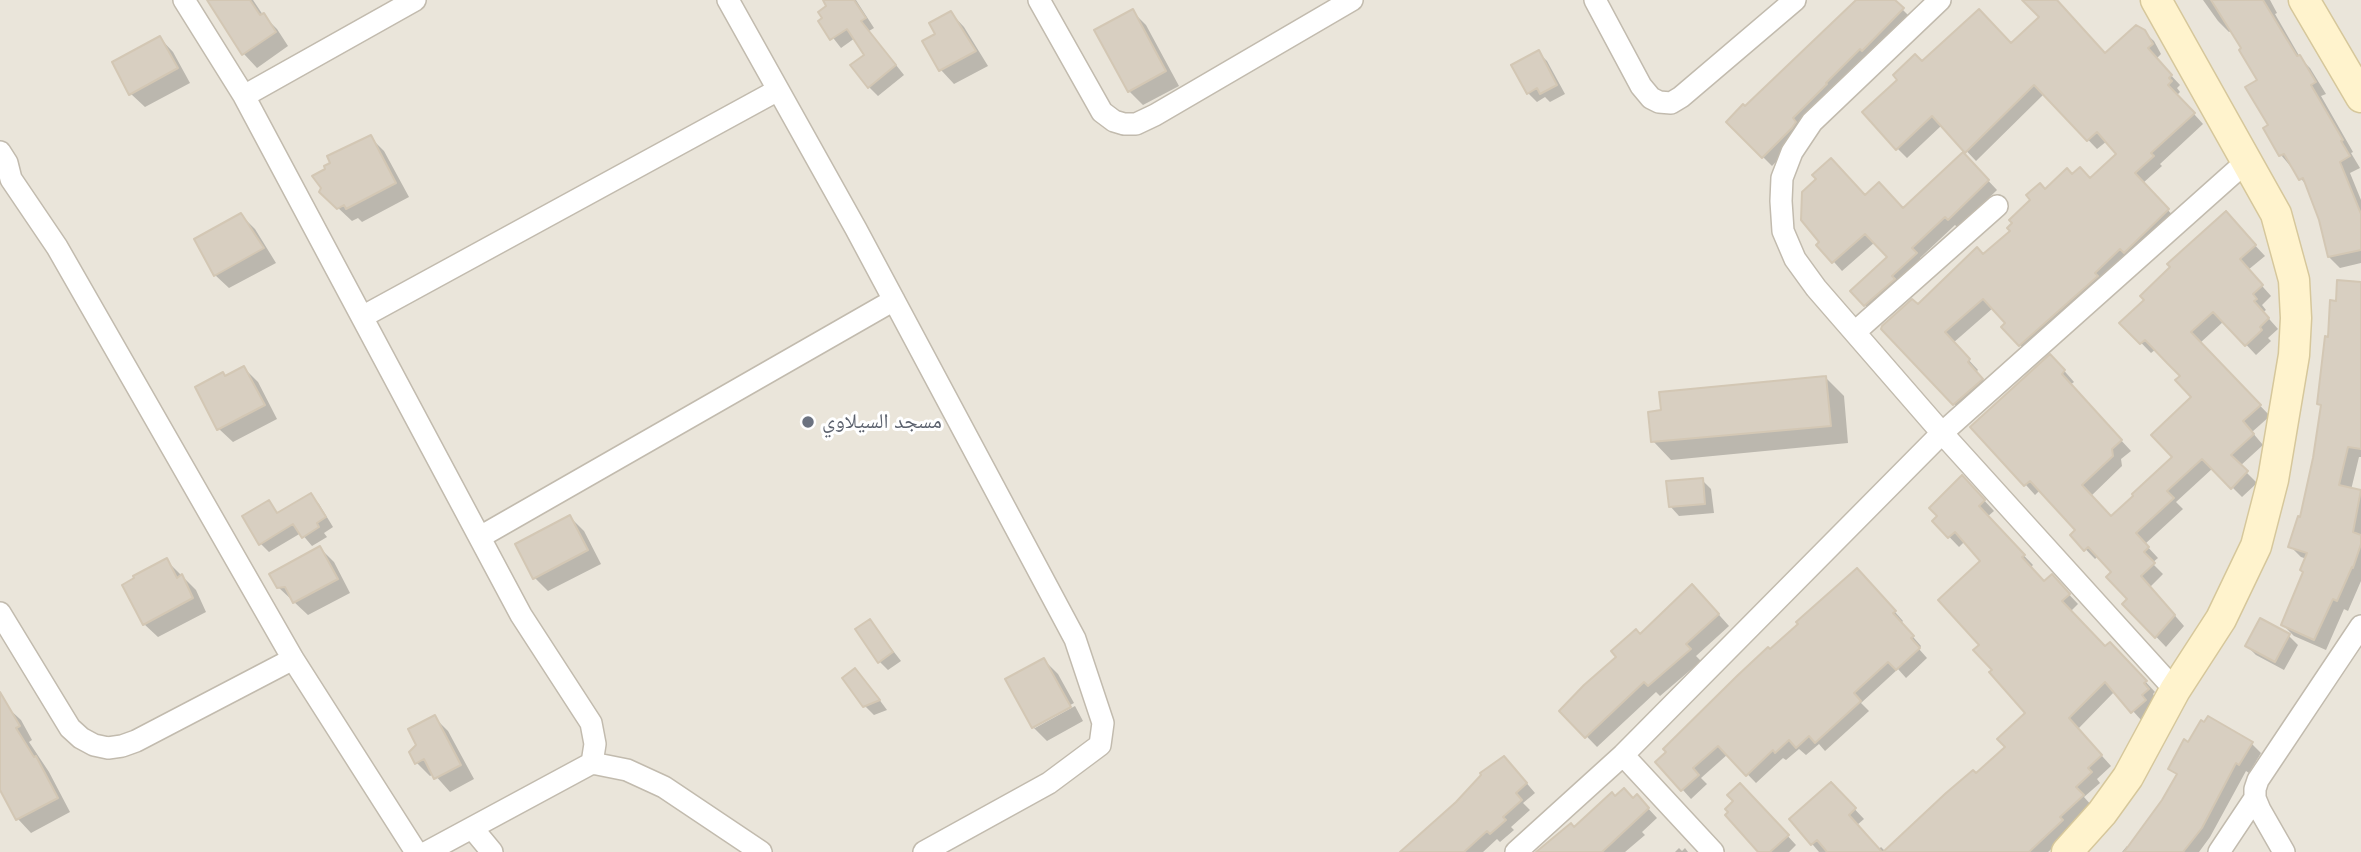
<!DOCTYPE html>
<meta charset="utf-8">
<style>
body{margin:0}
canvas{display:block;background:#f6f3ec}
</style>
<canvas width="2361" height="852"></canvas>
<script>
const c = document.querySelector('canvas').getContext('2d');
c.lineJoin = 'round';
function paint(path, color) {
  c.fillStyle = color;
  c.fill(path, 'evenodd');
}
function shape(rows) {
  const path = new Path2D();
  for (const r of rows) {
    path.moveTo(r[0], r[1]);
    for (let i = 2; i < r.length; i += 2) path.lineTo(r[i], r[i + 1]);
  }
  return path;
}
function stroke(path, color, width, dash) {
  c.strokeStyle = color;
  c.lineWidth = width;
  c.lineCap = dash ? 'butt' : 'round';
  c.setLineDash(dash || []);
  c.stroke(path);
}
function write(font, color, halo, rows, align = 'center') {
  c.font = font + ' Quicksand,"Noto Naskh Arabic",sans-serif';
  c.lineWidth = 6;
  c.setLineDash([]);
  c.textBaseline = 'middle';
  c.strokeStyle = halo;
  c.fillStyle = color;
  for (const [text, x, y, turn = 0] of rows) {
    c.save();
    c.translate(x, y);
    c.rotate((+turn || 0) * Math.PI / 180);
    c.textAlign = isNaN(turn) ? turn : align;
    if (halo) c.strokeText(text, 0, 0);
    c.fillText(text, 0, 0);
    c.restore();
  }
}
paint(shape([
 [0,0,2361,0,2361,852,0,852]
]), '#eae5da');
paint(shape([
 [213,0,253,0,263,15,277,29,288,46,257,68,244,54],
 [825,0,856,0,874,28,869,31,904,75,878,96,869,87,866,55,855,38,841,48,820,21,829,7],
 [1857,0,1893,0,1911,18,1772,166,1728,122],
 [2025,0,2056,0,2105,55,2143,31,2154,41,2161,54,2156,59,2180,85,2177,88,2180,92,2177,95,2203,124,2160,164,2162,166,2143,183,2177,220,2030,355,2003,327,2007,323,1993,308,1953,343,1978,370,1976,372,1991,389,1964,414,1883,328,1918,306,1983,256,2012,231,2046,191,2073,176,2090,180,2118,154,2107,141,2097,149,2044,94,1976,161,1942,125,1907,158,1897,148,1921,63,2011,45,2041,18],
 [2203,0,2270,0,2277,13,2275,14,2301,59,2310,68,2326,94,2321,96,2353,152,2351,153,2360,168,2350,173,2361,200,2361,263,2340,268,2329,257,2321,219,2308,187,2281,155,2259,81,2233,30,2229,32,2218,21],
 [1132,11,1146,25,1179,86,1143,105,1129,91],
 [951,13,964,27,988,66,954,84,941,70,925,42,937,35],
 [160,38,173,52,190,83,145,107,131,94],
 [1538,52,1547,61,1565,94,1550,102,1545,97,1537,102,1528,93],
 [370,137,384,151,409,197,362,222,358,218,352,221,321,192],
 [1963,154,1997,190,1958,228,1955,225,1920,258,1925,263,1874,314,1853,292,1889,257,1875,242,1842,271,1819,245,1865,197,1904,210],
 [241,215,255,229,276,263,229,288,215,275],
 [2235,224,2265,256,2248,270,2271,296,2262,305,2266,310,2263,312,2278,329,2268,338,2271,341,2256,355,2224,321,2200,343,2270,416,2252,432,2263,445,2240,466,2257,483,2242,497,2213,468,2176,502,2183,509,2145,544,2158,558,2152,563,2163,574,2150,587,2184,626,2166,647,2125,604,2130,599,2113,572,2098,556,2095,559,2072,535,2078,530,2040,490,2035,495,2026,485,2060,366,2074,382,2070,385,2131,451,2121,459,2122,466,2091,496,2111,518,2175,458,2194,397,2182,376,2156,349,2151,353,2122,323],
 [2361,283,2361,457,2359,457,2351,490,2361,492,2361,581,2348,611,2344,609,2326,650,2294,636,2283,625,2305,573,2307,559,2301,557,2290,546,2301,519,2315,458,2322,407,2319,403,2337,303],
 [244,368,258,382,277,419,233,442,219,429,226,378],
 [1826,378,1844,396,1848,443,1671,460,1653,441],
 [1702,480,1711,489,1714,513,1679,516,1670,506],
 [1971,486,1994,511,1987,517,2033,565,2030,568,2044,583,2061,586,2078,604,2070,612,2105,648,2119,653,2155,692,2153,694,2157,700,2142,721,2115,691,2078,729,2111,766,2097,779,2100,783,2084,797,2092,806,2068,828,2071,831,2048,852,1819,852,1791,819,1831,784,1864,819,1857,825,1879,849,1881,847,1886,852,2007,747,2027,714,1994,670,1981,645,1982,561,1965,541,1959,547,1934,521],
 [310,495,319,504,333,527,324,533,327,537,312,546,301,533,269,552,260,543,268,502,279,514],
 [570,517,584,531,601,564,548,591,535,578],
 [320,548,334,562,350,593,308,615,278,587],
 [166,560,196,590,206,612,158,637,144,624,137,579],
 [1866,579,1903,621,1901,623,1921,646,1919,649,1927,658,1906,678,1898,669,1861,703,1869,711,1825,751,1819,744,1806,755,1799,749,1786,760,1783,758,1756,783,1728,754,1701,778,1707,784,1691,799,1658,762],
 [1703,597,1729,626,1696,656,1701,661,1660,696,1656,692,1597,747,1562,711,1640,636],
 [870,621,901,661,888,670,879,661],
 [2289,636,2298,645,2284,670,2256,655,2247,646],
 [1044,660,1058,674,1074,703,1035,724,1035,728,1075,706,1083,721,1047,741,1033,727],
 [855,670,864,679,887,710,874,715,865,706],
 [7,707,21,720,32,740,29,742,49,772,70,812,31,833,18,819,0,786,0,711],
 [434,717,448,731,474,779,450,792,434,774,430,776,416,762,418,746],
 [2189,744,2252,744,2261,753,2249,773,2246,771,2210,837,2199,852,2122,852,2127,846,2129,847,2163,801,2178,776,2170,768],
 [1513,767,1535,793,1523,803,1530,810,1511,827,1514,830,1500,842,1497,839,1483,852,1403,852],
 [1749,794,1796,845,1789,852,1760,852],
 [1615,798,1633,800,1646,806,1657,818,1642,832,1645,835,1625,852,1539,852],
 [1679,848,1682,851,1685,848,1688,852,1675,852]
]), '#0003');
const building = shape([
 [207,0,250,0,260,15,264,13,276,32,242,55,207,0],
 [823,0,854,0,866,18,861,21,896,65,868,88,850,65,864,55,847,29,830,40,818,21,822,18,818,12,826,6,823,0],
 [1856,0,1895,0,1904,8,1862,51,1860,49,1826,83,1827,84,1793,118,1796,122,1792,128,1762,158,1726,122,1743,104,1745,106,1856,0],
 [2022,0,2057,0,2105,53,2136,25,2145,30,2153,44,2148,48,2172,75,2169,78,2172,81,2168,85,2195,113,2151,153,2154,156,2135,173,2169,209,2124,253,2120,249,2095,273,2098,276,2019,346,2001,327,2005,323,1983,299,1945,332,1970,359,1968,362,1983,379,1953,405,1881,329,1882,326,1912,299,1918,304,1977,247,1983,254,2010,231,2007,228,2012,223,2009,220,2030,200,2026,195,2040,183,2045,189,2067,168,2072,174,2080,167,2090,178,2116,154,2097,132,2087,141,2034,85,1965,153,1932,116,1896,150,1862,112,1897,80,1893,75,1915,54,1922,61,1979,9,2011,43,2039,17,2022,0],
 [2211,0,2263,0,2297,56,2300,55,2316,82,2311,85,2343,140,2341,141,2350,156,2340,162,2361,214,2361,250,2328,257,2319,220,2303,178,2299,180,2284,154,2279,156,2263,128,2268,125,2245,87,2257,80,2239,50,2241,48,2211,0],
 [1133,9,1166,71,1128,92,1094,30,1133,9],
 [951,11,976,51,939,71,922,41,935,34,929,23,951,11],
 [160,36,178,68,129,95,112,62,160,36],
 [1539,50,1557,85,1540,94,1537,88,1527,94,1511,65,1539,50],
 [371,135,396,183,346,209,344,205,337,209,319,192,321,188,312,176,325,169,324,166,330,163,327,156,371,135],
 [1963,152,1989,180,1948,220,1945,217,1912,248,1917,253,1892,276,1895,279,1864,306,1850,291,1887,257,1865,234,1832,263,1816,245,1819,242,1801,220,1802,192,1816,179,1812,175,1831,158,1865,195,1879,182,1903,208,1963,152],
 [2226,211,2256,245,2240,259,2263,285,2253,294,2257,299,2254,301,2269,318,2260,327,2262,330,2245,346,2213,312,2191,332,2261,405,2243,421,2254,434,2231,455,2248,471,2231,489,2202,459,2167,491,2174,498,2136,533,2149,547,2144,552,2155,563,2141,576,2175,615,2155,638,2122,604,2127,599,2106,577,2111,572,2088,547,2084,551,2070,535,2075,530,2030,481,2024,486,1970,427,2050,354,2065,370,2062,374,2122,440,2112,449,2113,456,2082,485,2111,516,2133,496,2132,494,2172,457,2151,435,2191,397,2175,380,2180,376,2167,363,2145,340,2140,344,2119,323,2144,300,2140,296,2170,267,2167,264,2226,211],
 [241,213,264,248,214,276,194,239,241,213],
 [2337,280,2361,282,2361,449,2348,447,2339,485,2361,490,2353,532,2361,535,2361,544,2353,568,2352,567,2337,601,2333,599,2314,640,2281,625,2303,572,2300,570,2307,553,2288,547,2298,516,2300,517,2313,458,2321,405,2317,404,2325,336,2328,337,2330,300,2336,301,2337,280],
 [244,366,265,405,217,430,195,387,223,372,225,376,244,366],
 [1826,376,1831,426,1651,442,1648,412,1661,410,1659,392,1826,376],
 [1962,475,1985,500,1979,506,2025,555,2022,557,2044,581,2052,574,2070,594,2062,601,2105,646,2110,642,2147,681,2144,683,2149,689,2142,695,2146,700,2131,713,2105,682,2069,718,2102,755,2088,768,2092,772,2076,787,2084,795,2060,817,2063,820,2029,852,1883,852,1946,793,1973,770,1976,773,2005,747,1997,739,2025,713,1989,672,1992,670,1973,650,1979,645,1938,600,1980,561,1955,532,1948,538,1932,521,1937,516,1929,508,1962,475],
 [1703,478,1705,504,1669,507,1666,481,1703,478],
 [311,493,326,517,317,523,319,527,302,538,293,524,259,545,242,516,269,500,277,513,311,493],
 [570,515,588,550,533,579,515,544,570,515],
 [320,546,338,579,293,603,285,587,277,588,269,574,320,546],
 [167,558,177,578,182,574,193,598,143,625,122,585,134,578,133,576,167,558],
 [1857,568,1896,611,1893,613,1914,636,1911,638,1920,648,1896,670,1888,662,1854,693,1861,701,1815,743,1809,736,1796,748,1789,740,1775,753,1773,750,1746,776,1718,746,1693,768,1699,775,1681,791,1655,762,1666,752,1663,749,1738,675,1768,647,1770,649,1798,624,1796,622,1857,568],
 [1692,584,1719,614,1686,644,1691,649,1648,686,1644,682,1585,738,1559,711,1584,685,1616,657,1611,651,1636,629,1640,634,1692,584],
 [2260,618,2290,634,2275,662,2245,646,2260,618],
 [870,619,893,652,878,663,855,629,870,619],
 [1044,658,1071,707,1032,728,1005,679,1044,658],
 [855,668,880,700,863,707,842,678,855,668],
 [0,692,20,726,16,728,34,757,36,756,58,798,16,820,0,790,0,692],
 [435,715,461,765,434,779,424,759,415,764,409,752,416,745,408,729,435,715],
 [2208,716,2253,742,2239,765,2236,763,2202,828,2183,852,2124,852,2162,800,2177,774,2168,769,2184,739,2188,742,2201,720,2204,722,2208,716],
 [1504,756,1527,783,1516,793,1522,800,1503,817,1506,820,1490,834,1487,831,1464,852,1400,852,1456,802,1481,775,1480,773,1504,756],
 [1831,782,1856,808,1849,815,1882,852,1827,852,1817,840,1811,845,1789,819,1831,782],
 [1740,783,1789,835,1770,852,1758,852,1725,815,1728,812,1725,809,1733,801,1727,795,1740,783],
 [1624,788,1633,798,1637,794,1649,808,1602,852,1536,852,1571,823,1574,827,1612,792,1615,796,1624,788]
]);
paint(building, '#d8cfc1');
stroke(building, '#d3c7b4', 2);
const street = shape([
 [184,0,244,96,521,615,591,723,595,744,592,763],
 [728,0,856,229,1075,639,1103,723,1100,745,1049,783,924,852],
 [1039,0,1102,112,1114,121,1124,124,1136,124,1155,115,1352,0],
 [1595,0,1641,86,1651,98,1659,102,1671,103,1681,97,1795,0],
 [1940,0,1812,122,1792,152,1782,178,1781,201,1783,231,1795,259,1816,288,1942,433,2175,690],
 [244,96,415,0],
 [0,152,7,163,11,179,57,247,293,659,416,852],
 [362,317,778,90],
 [1855,332,1997,206],
 [480,537,894,300],
 [0,613,70,728,81,738,94,745,108,748,122,746,136,741,293,659],
 [1623,755,1713,852],
 [473,829,492,852],
 [427,852,592,763,627,770,664,787,761,852],
 [1516,852,1623,755,1942,433,2247,161],
 [2219,852,2255,798],
 [2284,852,2260,810,2255,798,2255,789,2258,780,2361,626]
]);
const secondary = shape([
 [2304,0,2361,97],
 [2067,852,2102,813,2128,777,2175,690,2221,619,2256,546,2273,480,2294,355,2296,318,2294,280,2276,214,2156,0]
]);
stroke(street, '#c2bbae', 24);
stroke(secondary, '#d6c79b', 33);
stroke(street, '#fff', 21);
stroke(secondary, '#fff3cd', 30);
for (const [x, y, r, color] of [
 [808,422,7,"#6b7280"]
]) {
  const dot = new Path2D();
  dot.arc(x, y, r, 0, 2 * Math.PI);
  c.fillStyle = color;
  c.fill(dot);
  stroke(dot, '#fff', 2.5);
}
write('21px', '#5b616d', '#fff', [
 ["مسجد السيلاوي",822,422]
], 'left');
</script>
